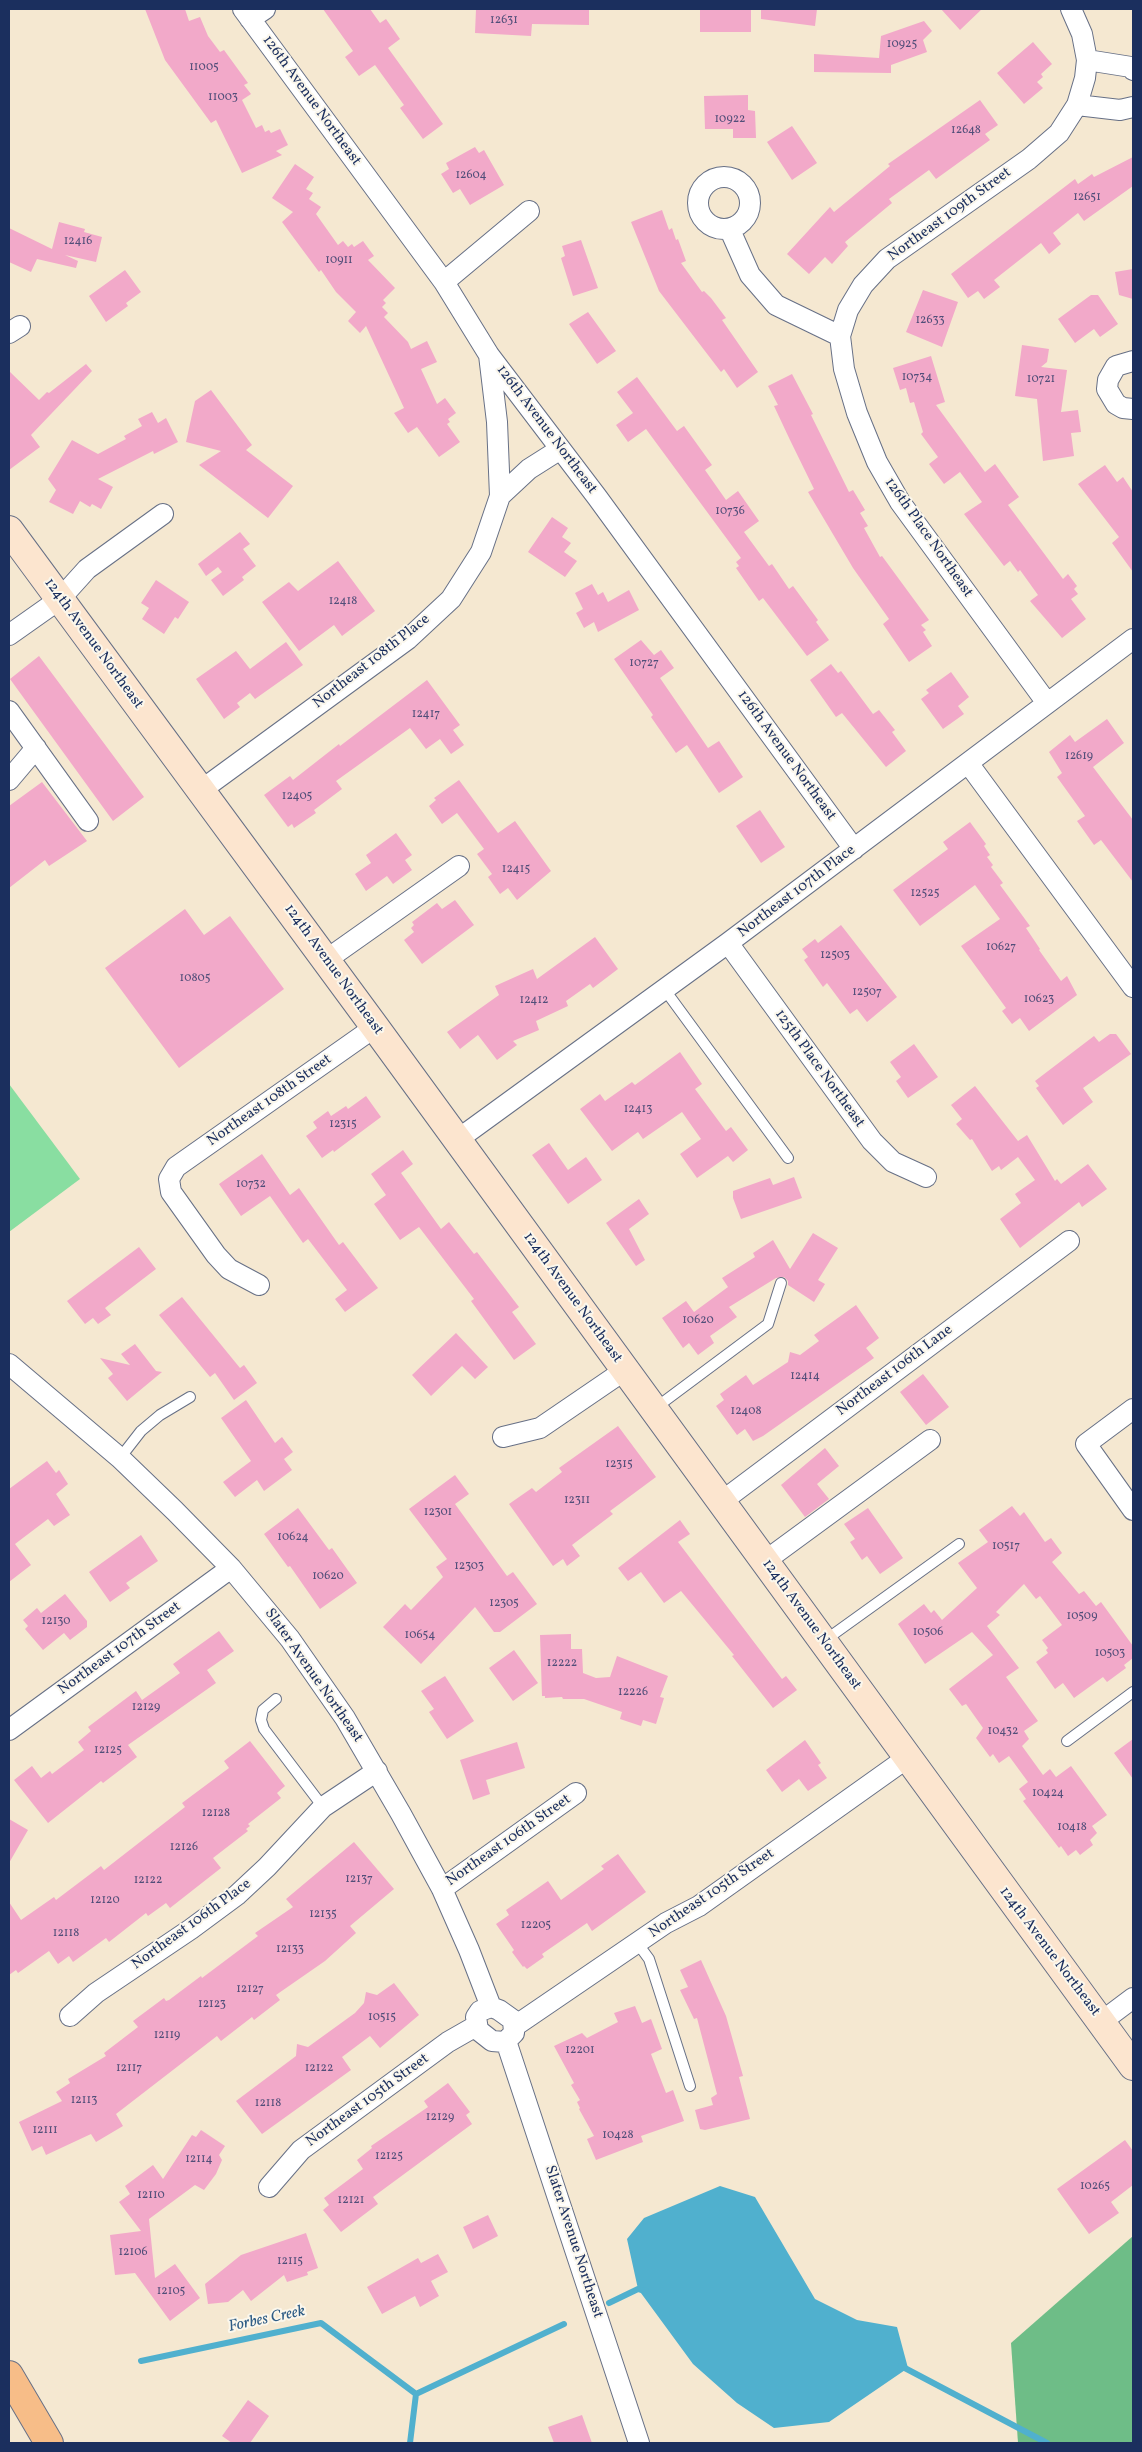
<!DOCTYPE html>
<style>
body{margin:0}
#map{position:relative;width:1142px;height:2452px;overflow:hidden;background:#f5e8d1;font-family:Vollkorn,serif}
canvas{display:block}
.frame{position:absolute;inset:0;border:10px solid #1b2f5e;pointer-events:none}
</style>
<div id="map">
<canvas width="1142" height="2452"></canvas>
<div class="frame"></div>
</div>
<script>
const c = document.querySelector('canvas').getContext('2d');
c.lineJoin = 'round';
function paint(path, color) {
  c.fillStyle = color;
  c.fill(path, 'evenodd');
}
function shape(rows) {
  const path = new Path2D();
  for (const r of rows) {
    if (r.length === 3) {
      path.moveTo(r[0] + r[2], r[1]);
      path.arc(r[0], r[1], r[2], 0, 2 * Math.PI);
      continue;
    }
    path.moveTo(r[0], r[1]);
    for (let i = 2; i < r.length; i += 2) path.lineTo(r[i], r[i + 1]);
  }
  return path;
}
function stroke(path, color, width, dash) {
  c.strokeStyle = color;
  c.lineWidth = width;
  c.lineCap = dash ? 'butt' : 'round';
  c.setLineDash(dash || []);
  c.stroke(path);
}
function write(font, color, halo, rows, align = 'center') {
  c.font = font + ' Vollkorn,serif';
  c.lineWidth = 4;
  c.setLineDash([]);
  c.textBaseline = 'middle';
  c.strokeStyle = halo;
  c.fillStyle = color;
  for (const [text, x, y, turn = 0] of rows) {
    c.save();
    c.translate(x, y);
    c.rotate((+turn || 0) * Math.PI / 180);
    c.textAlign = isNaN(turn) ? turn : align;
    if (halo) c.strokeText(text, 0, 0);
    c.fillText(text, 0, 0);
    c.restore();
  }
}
paint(shape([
 [9,1084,80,1179,9,1232]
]), '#89dea1');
paint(shape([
 [1133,2236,1133,2443,1018,2443,1011,2343]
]), '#6ebd87');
paint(shape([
 [720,2186,755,2197,815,2299,857,2320,897,2327,908,2368,829,2422,774,2428,737,2403,693,2364,638,2289,627,2239,644,2218]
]), '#50b0ce');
stroke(shape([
 [609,2303,638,2289,646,2291],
 [141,2361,321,2323,416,2394,410,2443],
 [901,2366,1047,2443],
 [416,2394,564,2324]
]), '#50b0ce', 6);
paint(shape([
 [145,9,185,9,189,21,200,17,208,36,220,52,224,50,248,83,244,85,251,94,242,100,256,128,262,125,265,132,269,130,271,133,280,129,288,145,276,151,282,155,242,173,216,120,211,123,165,60],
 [323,9,370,9,380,23,386,19,400,39,388,48,443,124,423,139,400,108,404,105,375,65,359,76,345,57,353,51],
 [476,9,589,9,589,25,532,24,531,36,475,33],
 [700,9,751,9,751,32,700,32],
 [761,9,817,9,815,26,761,19],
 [941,9,982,9,960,30],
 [924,21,932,31,923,40,927,52,891,65,891,73,814,72,814,54,879,58,881,36],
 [1033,42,1052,64,1041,74,1043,77,1037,82,1043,88,1024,104,997,73],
 [748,95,748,110,755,111,756,138,733,138,733,129,705,129,704,96],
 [980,100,998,125,985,134,990,140,936,179,929,170,889,199,892,203,845,242,848,246,832,264,825,257,809,274,787,254,830,207,834,212,890,166,888,164],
 [792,126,817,163,792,180,767,142],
 [475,147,479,153,484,150,504,185,470,205,460,189,453,193,441,174,449,169,446,163],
 [1133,157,1133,186,1084,221,1078,213,1053,233,1061,244,1049,254,1041,243,994,280,1000,287,984,299,978,291,968,298,951,274,1075,179,1078,184,1092,174,1094,177],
 [295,164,314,177,306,189,313,193,309,199,321,207,316,214,338,245,343,241,348,247,352,244,354,247,363,241,374,256,368,260,395,288,383,300,386,303,382,307,388,313,384,317,408,342,411,349,427,341,437,362,421,369,437,404,445,398,456,413,448,419,450,422,447,424,460,442,439,457,417,427,408,433,394,413,404,408,366,326,360,333,348,321,356,312,336,292,321,270,319,272,282,222,293,212,272,198],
 [662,210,669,230,672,228,676,240,678,239,686,261,681,263,702,292,704,291,711,298,726,318,722,320,758,372,737,388,724,369,721,372,659,291,631,222],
 [59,222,85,229,84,232,102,237,96,262,65,255,78,261,76,268,37,259,31,272,9,262,9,228,52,249],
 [581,240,598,288,573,296,561,258,565,256,562,246],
 [1133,269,1133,299,1119,295,1115,272],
 [125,270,141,292,126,303,128,306,106,322,89,296],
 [923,290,958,302,942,347,906,332],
 [1091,295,1098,295,1118,324,1100,337,1094,329,1075,343,1058,319],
 [588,312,616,351,597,364,569,324],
 [1022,345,1049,349,1047,362,1041,367,1067,370,1061,412,1078,410,1081,432,1071,433,1074,456,1043,461,1037,399,1015,396],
 [931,356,945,402,936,405,985,472,995,464,1019,497,1008,505,1063,579,1068,574,1077,586,1074,589,1078,594,1071,599,1086,619,1062,638,1030,601,1038,595,1020,570,1018,572,1010,561,1004,566,964,514,982,502,960,472,944,484,929,464,938,457,921,434,923,432,914,402,910,403,906,388,900,390,893,368],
 [86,364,92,371,31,435,40,447,9,470,9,371,39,400,47,392,49,393],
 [792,374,813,414,811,415,849,492,853,490,865,510,860,513,868,526,864,528,880,557,882,556,929,620,921,625,926,630,923,632,932,646,909,662,883,624,889,619,853,568,808,492,814,489,790,440,774,406,778,405,768,386],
 [637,377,677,431,684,426,712,465,705,470,726,500,738,491,759,521,744,532,769,566,772,564,789,589,793,586,818,620,816,622,829,640,807,656,763,598,759,601,736,568,739,566,736,562,741,558,646,429,628,442,616,425,633,413,617,392],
 [211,390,252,445,246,450,293,486,268,518,199,465,221,451,186,442,195,401],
 [152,412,158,423,166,418,178,442,154,454,153,451,98,479,113,487,101,509,92,504,90,507,80,501,73,514,49,502,56,490,48,479,72,440,98,454,126,439,124,436,142,426,138,419],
 [1105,465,1117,482,1123,477,1133,492,1133,572,1112,543,1119,537,1078,484],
 [552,517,568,528,562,537,571,543,564,552,577,561,565,577,528,552],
 [240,532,250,544,243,549,256,566,242,577,244,580,223,596,211,580,222,572,218,567,206,576,198,564],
 [338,561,375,611,342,636,334,625,299,651,262,602,289,582,298,591],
 [156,580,189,602,178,619,175,617,164,634,142,619,149,608,141,603],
 [592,584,598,595,603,592,608,602,629,590,639,610,598,632,594,622,584,628,576,613,583,609,575,593],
 [641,640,654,655,661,650,674,668,660,678,708,748,719,741,743,777,719,793,687,745,676,753,651,717,653,715,614,659],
 [286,642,303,665,255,699,250,693,237,703,240,707,224,719,196,679,236,651,250,669],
 [39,656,144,797,113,821,10,679],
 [831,664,838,673,841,671,873,714,879,710,895,730,892,732,906,751,886,767,842,713,836,717,810,680],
 [951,672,969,697,958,706,964,714,943,729,921,699,929,693,926,690],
 [427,680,460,725,453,730,464,745,451,754,440,739,426,749,410,728,336,781,342,789,314,810,316,813,294,828,292,824,288,827,264,795,290,776,293,780,339,744,340,746],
 [1107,719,1124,743,1093,767,1133,820,1133,882,1101,840,1094,845,1077,821,1085,816,1057,777,1062,773,1049,752,1070,735,1075,742],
 [459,780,498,833,515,821,551,871,517,900,508,888,500,894,488,877,492,874,477,854,484,849,457,813,442,824,429,806,436,800,434,798],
 [42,782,87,841,49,866,45,860,9,888,9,806],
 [760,810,785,847,761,863,736,826],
 [970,822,986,844,984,846,990,855,987,857,993,865,991,867,1003,883,1000,885,1030,926,1026,928,1040,949,1039,950,1061,981,1067,976,1077,995,1029,1031,1020,1018,1012,1024,1002,1011,1006,1008,961,946,1000,919,975,885,920,926,893,890,948,849,943,842],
 [396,833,412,855,405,860,412,870,393,884,387,876,366,891,355,874,371,863,366,855],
 [455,900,474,925,422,964,404,940,414,932,411,928,414,925,412,922,437,903,442,909],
 [185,909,204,935,230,916,284,989,179,1068,105,968],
 [841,925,897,997,867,1022,857,1009,850,1014,827,983,823,987,804,960,808,957,802,949,815,939,818,943],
 [595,937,618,969,593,988,590,984,566,1001,568,1006,536,1021,539,1030,513,1041,517,1045,497,1060,478,1035,460,1049,447,1032,499,995,495,986,533,969,537,979],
 [1110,1034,1116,1034,1131,1054,1083,1088,1093,1102,1063,1125,1036,1088,1039,1086,1035,1081,1094,1036,1099,1042],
 [914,1044,938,1077,908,1098,896,1081,901,1077,890,1062],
 [680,1052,702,1084,695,1089,726,1131,731,1127,748,1150,733,1162,728,1156,697,1178,680,1154,701,1139,682,1112,643,1139,638,1132,612,1151,580,1109,600,1094,605,1101,632,1082,635,1085],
 [975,1086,1018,1141,1027,1135,1055,1181,1057,1179,1061,1184,1088,1164,1107,1189,1082,1207,1079,1202,1020,1248,1000,1219,1021,1203,1015,1194,1035,1180,1018,1157,1001,1170,999,1166,992,1171,972,1139,970,1140,956,1124,962,1119,951,1105],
 [366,1096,381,1117,334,1152,333,1150,322,1158,306,1136,317,1128,313,1122,328,1111,331,1116,346,1106,348,1109],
 [549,1143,568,1170,586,1157,602,1180,568,1204,532,1155],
 [403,1150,413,1164,401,1173,441,1229,449,1222,474,1254,477,1252,519,1307,512,1312,536,1344,514,1360,471,1301,474,1299,419,1227,400,1240,374,1204,386,1195,371,1174],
 [262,1154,290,1195,299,1188,339,1245,343,1242,378,1288,345,1312,335,1299,347,1290,308,1239,303,1243,270,1196,241,1216,219,1184],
 [794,1177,802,1198,741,1219,733,1198,733,1191,770,1178,773,1185],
 [639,1199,649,1214,629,1229,645,1260,636,1266,606,1223],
 [813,1233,838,1248,818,1280,825,1284,814,1302,788,1285,788,1281,784,1277,776,1278,729,1307,737,1317,710,1336,714,1343,698,1355,689,1343,683,1348,662,1318,686,1301,694,1312,728,1287,722,1278,755,1257,753,1253,773,1240,790,1269],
 [139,1247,156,1269,105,1308,111,1315,98,1324,93,1318,85,1324,67,1301],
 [182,1297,240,1368,244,1365,257,1383,234,1400,215,1373,210,1377,159,1315],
 [856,1305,879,1338,866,1348,874,1358,763,1436,753,1441,745,1429,737,1435,716,1406,724,1400,720,1394,746,1375,753,1385,788,1362,790,1352,800,1355,819,1341,814,1335],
 [456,1333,488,1367,475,1379,462,1366,431,1396,412,1375],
 [135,1344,156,1371,162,1372,127,1401,108,1378,113,1374,100,1358,130,1365,121,1354],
 [923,1374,949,1407,926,1425,900,1392],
 [246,1400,275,1443,282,1437,293,1452,284,1459,292,1470,264,1491,257,1480,235,1497,223,1482,251,1461,221,1418],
 [618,1426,656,1477,610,1511,613,1514,572,1545,580,1556,567,1566,563,1559,553,1566,509,1504,532,1488,536,1492,562,1472,559,1468],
 [825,1448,839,1466,817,1484,829,1499,805,1517,781,1485],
 [47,1461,56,1473,59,1470,68,1484,56,1494,70,1515,54,1526,48,1519,15,1544,31,1565,9,1582,9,1489],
 [455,1475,469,1494,455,1504,507,1576,513,1572,537,1604,500,1632,494,1632,475,1607,421,1664,383,1627,405,1604,411,1610,443,1577,436,1567,447,1559,409,1509],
 [1012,1506,1020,1516,1024,1512,1045,1542,1051,1538,1062,1553,1052,1562,1079,1594,1084,1591,1096,1606,1101,1602,1133,1646,1133,1658,1124,1665,1126,1668,1107,1682,1103,1677,1074,1698,1063,1683,1055,1689,1036,1662,1048,1653,1046,1650,1048,1648,1042,1640,1062,1625,1040,1596,1036,1599,1024,1584,996,1612,1000,1615,987,1626,1019,1668,1006,1677,1038,1721,1024,1731,1029,1739,1022,1746,1043,1775,1050,1769,1056,1777,1071,1766,1107,1815,1092,1826,1097,1833,1090,1840,1093,1845,1080,1855,1076,1850,1068,1856,1061,1846,1059,1848,1023,1801,1026,1799,1019,1789,1028,1782,1009,1756,999,1763,993,1754,990,1757,976,1738,983,1728,966,1704,962,1706,949,1689,993,1655,972,1632,925,1664,898,1624,924,1604,931,1613,934,1610,942,1620,977,1588,958,1563,988,1542,979,1530],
 [298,1508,329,1550,332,1548,357,1583,320,1609,290,1566,288,1567,264,1534],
 [868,1508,903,1558,880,1574,867,1556,862,1560,850,1542,855,1539,844,1524],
 [680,1520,690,1534,678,1542,782,1679,786,1676,797,1690,773,1708,732,1656,734,1655,681,1591,664,1603,641,1572,628,1581,618,1568],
 [141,1535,158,1561,126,1583,130,1588,110,1602,89,1572],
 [65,1594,87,1621,87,1627,70,1640,64,1633,43,1650,25,1629,28,1626,23,1620,37,1608,41,1613],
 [219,1631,234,1651,207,1670,216,1683,128,1745,137,1757,103,1783,101,1781,48,1823,14,1780,32,1766,41,1778,50,1771,52,1774,84,1750,78,1742,91,1731,88,1727,136,1691,142,1700,180,1673,173,1664],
 [571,1634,571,1649,582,1649,583,1673,596,1678,610,1677,617,1656,668,1676,660,1697,664,1698,656,1724,643,1720,641,1726,620,1719,622,1712,584,1699,563,1699,562,1697,545,1698,545,1696,542,1696,540,1635],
 [514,1650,538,1683,513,1701,489,1668],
 [445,1676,474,1721,447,1739,429,1712,434,1709,421,1691],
 [1133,1739,1133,1779,1114,1753],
 [805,1740,821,1763,818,1765,827,1778,808,1791,799,1779,782,1792,766,1770],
 [250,1741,285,1786,277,1793,281,1798,248,1824,250,1826,246,1829,248,1831,213,1858,221,1868,170,1908,166,1903,148,1916,146,1913,109,1942,106,1938,73,1962,69,1956,58,1964,49,1951,18,1973,16,1970,9,1975,9,1902,21,1920,54,1897,56,1900,101,1866,104,1870,185,1807,182,1803,229,1768,224,1761],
 [517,1742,525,1768,486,1780,490,1794,473,1800,460,1760],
 [9,1819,28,1830,9,1863],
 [354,1842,394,1889,350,1926,356,1933,325,1961,276,1995,280,2000,254,2020,252,2017,221,2041,217,2036,116,2114,123,2126,96,2142,91,2134,46,2155,42,2146,32,2151,19,2122,62,2101,56,2092,70,2083,68,2079,106,2056,104,2053,138,2027,133,2021,164,1998,166,2001,169,2000,201,1976,202,1978,258,1936,255,1933,293,1907,286,1899],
 [618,1854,646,1892,592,1931,587,1923,542,1954,544,1957,527,1969,524,1966,523,1967,512,1952,514,1950,496,1924,509,1915,506,1910,548,1881,561,1900,604,1869,601,1866],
 [701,1960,726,2016,743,2076,739,2077,750,2119,705,2130,700,2129,695,2110,713,2105,711,2098,717,2094,697,2018,694,2019,680,1990,688,1987,680,1970],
 [394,1983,419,2015,380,2048,370,2036,342,2057,351,2070,262,2134,236,2101,296,2056,297,2044,308,2047,355,2013,364,2003,366,1992,377,1995],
 [635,2006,642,2023,651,2019,662,2049,651,2054,666,2093,673,2090,684,2121,641,2136,643,2142,596,2160,587,2139,594,2136,579,2109,580,2108,577,2102,580,2100,571,2085,574,2083,554,2046,582,2033,587,2038,618,2022,614,2013],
 [448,2083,470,2112,466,2115,472,2124,373,2197,378,2204,341,2232,323,2210,329,2205,324,2198,363,2169,357,2160,372,2148,371,2146,428,2107,424,2101],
 [201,2130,225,2146,219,2155,222,2160,216,2174,204,2190,195,2185,149,2219,155,2278,175,2264,200,2298,170,2321,135,2273,115,2275,110,2235,141,2231,119,2202,130,2194,125,2186,153,2165,163,2179,192,2135,196,2137],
 [1125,2140,1133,2151,1133,2185,1111,2202,1119,2213,1089,2234,1057,2189],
 [488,2215,498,2236,473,2249,463,2227],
 [306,2233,318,2268,307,2272,308,2275,287,2282,284,2275,251,2301,243,2290,228,2302,208,2304,205,2284,241,2255],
 [438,2254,448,2272,431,2281,439,2296,420,2307,415,2296,382,2314,367,2287,418,2258,421,2263],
 [248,2400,269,2416,250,2443,232,2443,222,2436],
 [582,2415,592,2443,554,2443,548,2427]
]), '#f2a9c9');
const service = shape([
 [665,990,788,1158],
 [654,1409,768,1324,781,1283],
 [120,1458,141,1431,160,1415,190,1397],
 [824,1641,959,1544],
 [276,1699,263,1710,261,1720,264,1729,323,1807],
 [1067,1741,1133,1692],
 [638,1944,649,1959,690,2086]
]);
const minor = shape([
 [243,9,444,282,489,355,597,497,854,849],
 [250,19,265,9],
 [1087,60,1131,67,1133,70],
 [1077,105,1120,110,1133,107],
 [724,203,26],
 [730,230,750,275,776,305,840,336],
 [444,282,529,211],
 [9,333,20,326],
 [1133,361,1116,366,1108,380,1107,389,1116,404,1123,408,1133,409],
 [500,496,529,469,559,450],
 [9,635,60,599,87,569,163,514],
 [1047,703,900,502,877,462,857,413,844,369,840,336,848,310,863,285,887,259,1029,159,1059,133,1077,105,1085,78,1087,60,1082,34,1071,9],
 [9,711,88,821],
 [968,763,1133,987],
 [9,780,36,748],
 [200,791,408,639,451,599,481,552,500,496,497,422,489,355],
 [728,943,872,1141,893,1162,926,1177],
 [326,960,459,866],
 [457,1140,728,943,1133,639],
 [259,1285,229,1269,216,1255,171,1192,169,1179,176,1167,375,1027],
 [9,1364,120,1458,175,1511,231,1568,290,1639,345,1718,401,1814,442,1889,469,1950,491,2007],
 [1133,1409,1086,1444,1133,1510],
 [503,1437,540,1428,625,1370],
 [721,1502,1069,1241],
 [765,1561,930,1440],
 [9,1730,231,1568],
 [442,1889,576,1793],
 [491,2007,499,2010,513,2020,514,2033,505,2042,492,2041,478,2030,476,2017,480,2011,491,2007],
 [70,2016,96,1993,191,1929,237,1895,267,1867,323,1807,377,1771],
 [1101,2022,1133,1998],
 [515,2026,666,1923,699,1906,907,1758],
 [506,2041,639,2443],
 [269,2187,301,2150,448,2042,476,2026]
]);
const secondary = shape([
 [9,530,375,1027,1133,2066]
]);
const motorway = shape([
 [9,2375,49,2443]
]);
stroke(service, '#677086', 12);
stroke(minor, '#677086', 22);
stroke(secondary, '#677086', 30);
stroke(motorway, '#677086', 30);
stroke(service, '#fff', 10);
stroke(minor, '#fff', 20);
stroke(secondary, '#fce5cf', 28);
stroke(motorway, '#f7bd88', 28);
write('12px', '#514e79', null, [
 ["12631",504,21],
 ["10925",902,45],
 ["11005",204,68],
 ["11003",223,98],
 ["10922",730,120],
 ["12648",966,131],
 ["12604",471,176],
 ["12651",1087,198],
 ["12416",78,242],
 ["10911",339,261],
 ["12633",930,321],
 ["10734",917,378],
 ["10721",1041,380],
 ["10736",730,512],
 ["12418",343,602],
 ["10727",644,664],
 ["12417",426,715],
 ["12619",1079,757],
 ["12405",297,797],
 ["12415",516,870],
 ["12525",925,894],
 ["10627",1001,948],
 ["12503",835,956],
 ["10805",195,979],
 ["12507",867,993],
 ["10623",1039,1000],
 ["12412",534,1001],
 ["12413",638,1110],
 ["12315",343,1125],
 ["10732",251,1185],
 ["10620",698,1321],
 ["12414",805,1377],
 ["12408",746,1412],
 ["12315",619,1465],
 ["12311",577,1501],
 ["12301",438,1513],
 ["10624",293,1538],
 ["10517",1006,1547],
 ["12303",469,1567],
 ["10620",328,1577],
 ["12305",504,1604],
 ["10509",1082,1617],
 ["12130",56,1622],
 ["10506",928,1633],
 ["10654",420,1636],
 ["10503",1110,1654],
 ["12222",562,1664],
 ["12226",633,1693],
 ["12129",146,1708],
 ["10432",1003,1732],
 ["12125",108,1751],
 ["10424",1048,1794],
 ["12128",216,1814],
 ["10418",1072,1828],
 ["12126",184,1848],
 ["12137",359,1880],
 ["12122",148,1881],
 ["12120",105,1901],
 ["12135",323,1915],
 ["12205",536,1926],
 ["12118",66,1934],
 ["12133",290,1950],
 ["12127",250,1990],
 ["12123",212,2005],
 ["10515",382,2018],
 ["12119",167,2036],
 ["12201",580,2051],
 ["12117",129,2069],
 ["12122",319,2069],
 ["12113",84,2101],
 ["12118",268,2104],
 ["12129",440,2118],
 ["12111",45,2131],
 ["10428",618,2136],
 ["12125",389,2157],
 ["12114",199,2160],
 ["10265",1095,2187],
 ["12110",151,2196],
 ["12121",351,2201],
 ["12106",133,2253],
 ["12115",290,2262],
 ["12105",171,2292]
]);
write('15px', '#1b2f5e', '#fbf7ec', [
 ["126th Avenue Northeast",311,101,54],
 ["Northeast 109th Street",950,215,-36],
 ["126th Avenue Northeast",546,430,53],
 ["126th Place Northeast",928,538,55],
 ["124th Avenue Northeast",93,644,54],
 ["Northeast 108th Place",372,662,-38],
 ["126th Avenue Northeast",786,756,54],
 ["Northeast 107th Place",797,892,-37],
 ["124th Avenue Northeast",333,970,54],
 ["125th Place Northeast",819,1069,54],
 ["Northeast 108th Street",270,1101,-35],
 ["124th Avenue Northeast",572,1298,54],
 ["Northeast 106th Lane",895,1371,-37],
 ["124th Avenue Northeast",811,1625,54],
 ["Northeast 107th Street",120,1649,-36],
 ["Slater Avenue Northeast",313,1676,55],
 ["Northeast 106th Street",509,1841,-35],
 ["Northeast 105th Street",712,1894,-34],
 ["Northeast 106th Place",192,1925,-36],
 ["124th Avenue Northeast",1049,1952,53],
 ["Northeast 105th Street",368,2101,-36],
 ["Slater Avenue Northeast",573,2242,72]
]);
write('italic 16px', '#2e5c85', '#fbf7ec', [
 ["Forbes Creek",267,2320,-12]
]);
</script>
